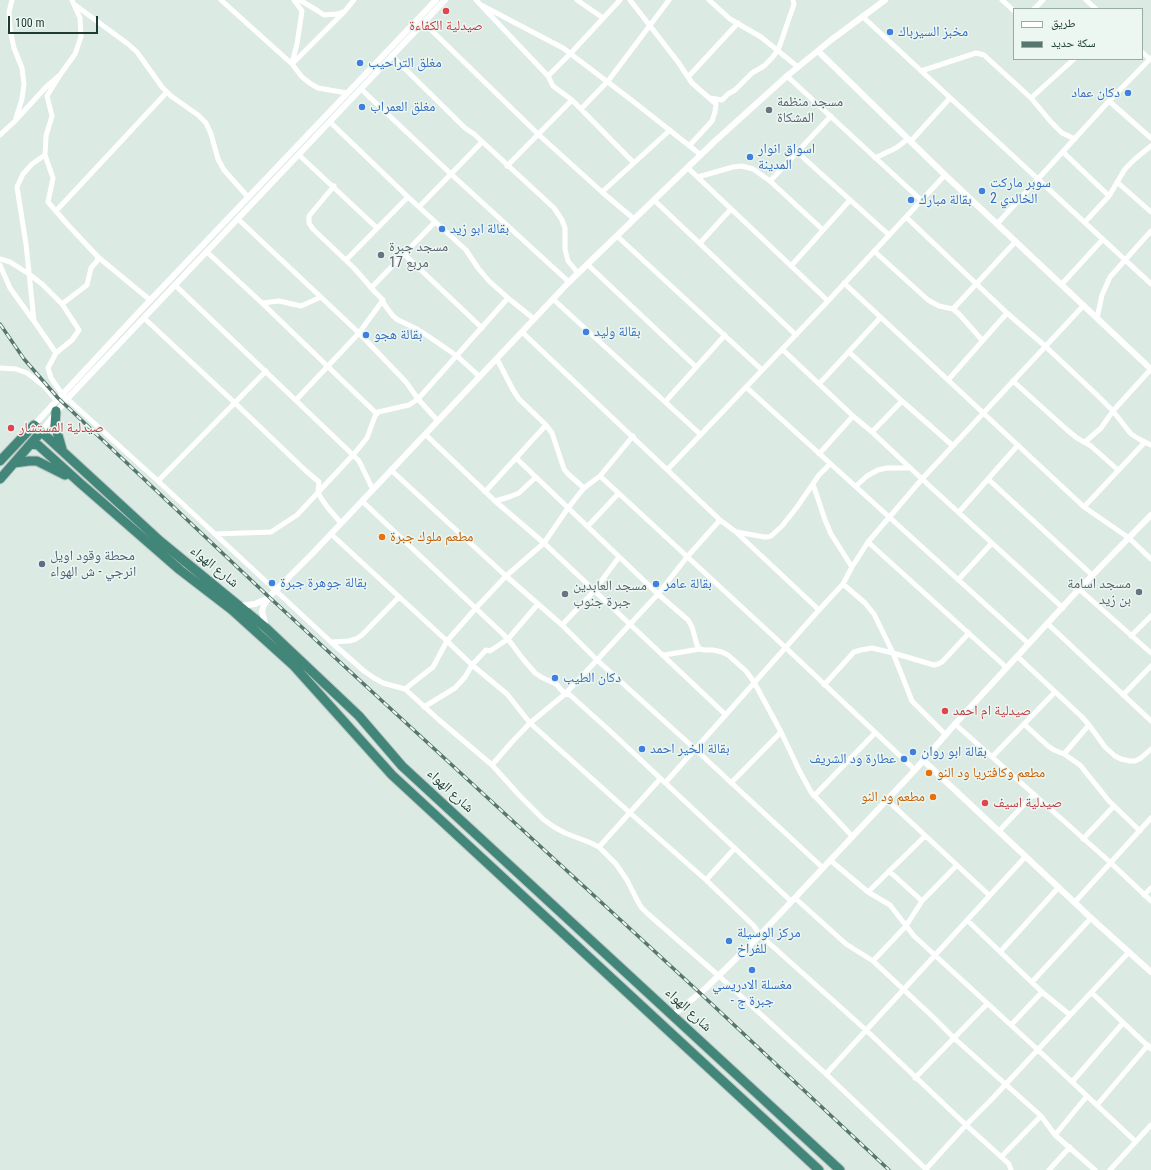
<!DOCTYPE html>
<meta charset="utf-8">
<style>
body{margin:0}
#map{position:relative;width:1151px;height:1170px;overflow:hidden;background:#dceae4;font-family:"Roboto Condensed","Noto Naskh Arabic",sans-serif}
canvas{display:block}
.legend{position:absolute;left:1013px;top:8px;width:130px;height:52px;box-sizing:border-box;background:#ecf7f2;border:1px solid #99aba6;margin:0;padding:5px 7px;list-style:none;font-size:12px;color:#1d3a33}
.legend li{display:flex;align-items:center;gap:8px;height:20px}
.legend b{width:20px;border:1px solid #99aba6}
.scale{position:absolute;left:8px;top:16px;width:90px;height:18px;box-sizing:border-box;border:2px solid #1d3a33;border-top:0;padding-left:5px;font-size:12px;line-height:14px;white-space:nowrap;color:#1d3a33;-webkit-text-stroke:3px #ecf7f2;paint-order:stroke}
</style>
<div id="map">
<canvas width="1151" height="1170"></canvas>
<ul class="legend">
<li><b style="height:5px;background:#fff"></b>طريق</li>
<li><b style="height:5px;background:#56766e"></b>سكة حديد</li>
</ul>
<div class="scale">100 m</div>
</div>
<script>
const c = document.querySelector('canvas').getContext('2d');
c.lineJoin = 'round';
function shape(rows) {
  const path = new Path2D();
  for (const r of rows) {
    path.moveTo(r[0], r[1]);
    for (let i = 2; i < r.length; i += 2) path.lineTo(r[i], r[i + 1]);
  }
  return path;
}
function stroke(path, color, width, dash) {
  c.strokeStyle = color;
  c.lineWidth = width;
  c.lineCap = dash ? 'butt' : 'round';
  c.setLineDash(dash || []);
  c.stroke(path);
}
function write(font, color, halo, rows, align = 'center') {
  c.font = font + ' "Roboto Condensed","Noto Naskh Arabic",sans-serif';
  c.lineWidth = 3;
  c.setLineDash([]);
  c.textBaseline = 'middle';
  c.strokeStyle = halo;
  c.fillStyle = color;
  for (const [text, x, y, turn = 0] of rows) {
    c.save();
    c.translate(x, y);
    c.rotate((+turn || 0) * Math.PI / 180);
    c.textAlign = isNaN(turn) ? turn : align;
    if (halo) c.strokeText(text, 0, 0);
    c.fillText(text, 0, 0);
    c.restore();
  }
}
const trunk = shape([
 [56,411,55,425,62,449],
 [31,444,38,445,80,483,180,570,232,610,294,666,392,775,819,1170],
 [0,461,34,425,160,541,266,628,359,716,402,766,840,1170],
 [14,463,29,461,37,461,65,475],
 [0,479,41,432]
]);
stroke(trunk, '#bbc4c2', 11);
stroke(shape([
 [12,0,9,12,10,29,14,48,22,68,24,84,22,99,16,118],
 [221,0,292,64,302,77,311,84,318,88,347,93],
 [300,0,318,11,324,15,337,14,343,12],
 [476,0,548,76,553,86,572,100,634,163],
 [577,0,603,18],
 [630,0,678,62,692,83,716,104,715,112,712,121,689,146],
 [709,0,730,19,761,37,798,67],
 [1002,0,1014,11],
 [1086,0,1096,9],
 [75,5,128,44,137,52,162,87,171,96,198,115,206,123,211,134,218,159,224,170,248,197],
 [483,6,563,48,634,102,701,155],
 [1034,9,1043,0],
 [862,16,1151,284],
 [424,23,539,135,602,192,634,219],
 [1142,52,1151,60],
 [392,56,465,128,474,134,554,208,562,220,565,228,565,249,568,261,578,273],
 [292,63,297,44,302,11,294,0],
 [292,64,345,11,354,0],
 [921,71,976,53,984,55,1031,98,1051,122,1062,133,1075,139],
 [60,75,47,96,52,116,46,136,45,155,53,178,48,202,68,225,98,257,150,300],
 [548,76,570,54,620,0],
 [787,76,921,200],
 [688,77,738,23],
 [361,89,451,174,569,282],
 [710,98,722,100,728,94,735,90,752,73,764,66,772,58,778,50,781,42,794,4,793,0],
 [1031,98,1074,59],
 [1109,101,1151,138],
 [581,109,608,81,669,0],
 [330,122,408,197,466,250,478,268,489,281,508,298,534,319],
 [0,135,15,121,46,87,60,75,75,54,81,37,80,18,72,0],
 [911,141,950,98],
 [797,152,889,235],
 [1063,152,1109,196],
 [45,155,32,164,23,174,17,187,26,244,34,321,56,353,48,368,51,378,62,394,158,481,331,642,364,671,374,678,383,683,405,689,439,720,492,765,520,796,543,819,554,827,565,833,591,843,599,847,616,864,627,880,636,898,641,907,648,914,719,976,826,1074,927,1170],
 [299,155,377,228],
 [875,158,896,148,908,139],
 [507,166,572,100],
 [688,168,828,301],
 [698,177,733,167,742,166,753,169,770,181,823,230],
 [770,181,831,116],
 [1117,182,1151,212],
 [334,186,309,216,309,223,313,229,355,269,374,291,383,300,384,304,393,316,398,320,417,329,428,336,457,356,480,377],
 [602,192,670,130],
 [654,200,796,335],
 [419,207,482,142],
 [56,211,167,92],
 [906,217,1007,313,1045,346,1096,394,1113,411,1131,434,1139,439,1151,445],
 [238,219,359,333,406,382,418,399,438,421],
 [1085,222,1109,196,1125,169,1135,159,1151,146],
 [997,224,1109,101,1151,58],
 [617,236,762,370],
 [700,243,731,209],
 [874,251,928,300,939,306,953,309,959,314,982,340],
 [207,252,262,303,377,414],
 [404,254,482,328],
 [0,259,10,262,29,274,42,284,62,304],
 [346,260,408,197],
 [587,264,696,367],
 [0,265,10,288,33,320],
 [791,266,850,200],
 [844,283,1084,507,1129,538,1151,559],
 [1062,284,1103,239],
 [175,285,353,455,359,461,362,467,373,490],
 [371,288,435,222],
 [553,299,700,434],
 [262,303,279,301,301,306,321,297],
 [953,309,1016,241],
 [144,318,235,403,306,471,319,482,318,492,321,498,328,508,341,523],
 [1097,318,1102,295,1110,277,1151,231],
 [522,332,720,520,736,532,819,610],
 [782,349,853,416,872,432,922,479,1063,608],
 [849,352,902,401,952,445],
 [56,353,72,340,79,330,62,304,87,285,91,268,97,261,98,257],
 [497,359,513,390,519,399,546,425,552,433,564,469,568,474,584,488],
 [0,368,16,369,27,373,44,386,56,400],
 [948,380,1007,313],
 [1013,381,1066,429,1077,438,1091,446,1118,470],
 [819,384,880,318],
 [746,387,1029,644],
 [296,400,359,333,383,300],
 [665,402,725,335],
 [872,432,902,401],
 [425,434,495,501,544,543,726,715],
 [1085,442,1101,428,1113,411,1151,369],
 [819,454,853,416],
 [516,458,658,594,688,620,692,627,697,645,700,649,704,650,713,650,722,652,728,655,746,671,754,682,781,732,800,772,811,792,852,836],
 [668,469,828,301,945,175],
 [391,470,506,576,562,625,597,660,695,749,823,868],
 [600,476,785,647,915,770],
 [988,479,1092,575],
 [158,481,266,371],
 [813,484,825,520,831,534,852,567],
 [856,486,867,476,878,470,887,468,910,468],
 [485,492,546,425],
 [362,501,503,634,511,643,523,659,535,673,541,677,556,684,565,694,570,695,610,731,791,901],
 [495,501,509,497,519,493,536,477],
 [1084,507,1145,442],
 [959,512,1018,445],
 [588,526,618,494],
 [737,532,764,537,768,537,771,536,782,526,797,507,819,475,830,464],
 [215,534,271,532,297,515,353,455,367,438,375,416,378,412,409,405,418,399,508,298],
 [331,534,447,641,472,665,507,694,530,723,629,812,706,880,754,926,760,935,866,1030,966,1125,1009,1164,1011,1170],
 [868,542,1007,668],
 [958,580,992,543],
 [843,584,865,603,874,614,893,653,912,701,946,735],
 [1079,589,1151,653],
 [1048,624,1151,721],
 [562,625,594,591,619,557],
 [1131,636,1151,616],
 [331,642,349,641,356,639,362,635,399,597],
 [664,655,700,649],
 [1018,657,1082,717,1089,725,1105,747,1115,756,1121,759,1130,761,1135,761,1141,758,1151,749],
 [824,685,854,652,861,650,872,648,893,653,934,665,938,664,942,662,969,633],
 [405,689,433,667,447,641,476,608,506,576,544,543,568,508,584,488,600,476,633,436],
 [1123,695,1151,666],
 [424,707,455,688,465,677,472,665,486,650,490,651,508,639,538,604],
 [955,724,1111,863,1151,901],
 [1024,724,1048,746,1054,750,1064,754,1080,765,1109,801,1140,831],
 [1064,754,1089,725],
 [992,757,1055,692],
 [492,765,511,743,530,723,565,694,597,660,658,594,687,557,720,520],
 [665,783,819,610,843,584,852,567,868,542,922,479,1084,305],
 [731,783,781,732],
 [814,796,875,733],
 [886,799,989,895],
 [999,831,1034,794],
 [1083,839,1114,806],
 [599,847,660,779],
 [830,860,868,892,890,905,914,936,1037,1049,1135,1141],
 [889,871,922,901],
 [706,880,735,848],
 [868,892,925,836],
 [1144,895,1151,888],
 [795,898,846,944,873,961,933,1017,954,1038,1041,1116,1055,1135,1095,1170],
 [1075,902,1151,818],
 [967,920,1042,992,1070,1015],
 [1000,952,1059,887],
 [873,961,906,926,922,901,957,865],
 [1032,982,1091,918],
 [1092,993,1151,1049],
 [1011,1025,1042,992],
 [826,1074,1026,856],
 [915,1078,987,1004],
 [1072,1082,1123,1023],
 [1097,1105,1148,1045],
 [1055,1135,1087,1096],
 [1001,1157,1041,1116],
 [926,1169,966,1125,990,1101,1129,952],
 [1049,1170,1070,1147],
 [1110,1170,1151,1125]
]), '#fff', 5);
stroke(shape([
 [818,51,945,175,1151,369],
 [34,425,139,312,436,0],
 [41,432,67,399,445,0],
 [240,606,255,604,268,598],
 [266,628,262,611,264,605,269,597,313,553,569,282,714,142,787,76,831,40,885,0],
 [923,760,1091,918,1151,972],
 [673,1015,706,988,760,935,915,770,955,724,1079,589,1151,515]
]), '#fff', 6);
stroke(trunk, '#418678', 9);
const rail = shape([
 [0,324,24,359,58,398,269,597,700,993,889,1170]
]);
stroke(rail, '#56766e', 3.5);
stroke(rail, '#ecf7f2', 2, [6]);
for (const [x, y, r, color] of [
 [446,11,4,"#e0444e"],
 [890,32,4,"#3f7fe0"],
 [360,63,4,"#3f7fe0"],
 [1128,93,4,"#3f7fe0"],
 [362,107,4,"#3f7fe0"],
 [769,110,4,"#6b7280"],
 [750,157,4,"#3f7fe0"],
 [982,191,4,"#3f7fe0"],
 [911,200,4,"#3f7fe0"],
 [442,229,4,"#3f7fe0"],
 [381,255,4,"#6b7280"],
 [586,332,4,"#3f7fe0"],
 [366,335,4,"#3f7fe0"],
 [11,428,4,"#e0444e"],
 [382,537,4,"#e8710a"],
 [42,564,4,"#5c6f8a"],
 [272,583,4,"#3f7fe0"],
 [656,584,4,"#3f7fe0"],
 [1139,592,4,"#6b7280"],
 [565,594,4,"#6b7280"],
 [555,678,4,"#3f7fe0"],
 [945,711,4,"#e0444e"],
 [642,749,4,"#3f7fe0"],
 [913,752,4,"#3f7fe0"],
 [904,759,4,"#3f7fe0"],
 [929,773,4,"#e8710a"],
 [933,797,4,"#e8710a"],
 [985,803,4,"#e0444e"],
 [729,941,4,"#3f7fe0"],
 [752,970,4,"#3f7fe0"]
]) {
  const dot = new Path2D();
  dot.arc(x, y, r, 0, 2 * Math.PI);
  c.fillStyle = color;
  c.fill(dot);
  stroke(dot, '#ecf7f2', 1.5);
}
write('14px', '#be3a42', '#ecf7f2', [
 ["صيدلية الكفاءة",446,26,"center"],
 ["صيدلية المستشار",19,428],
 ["صيدلية ام احمد",953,711],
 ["صيدلية اسيف",993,803]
], 'left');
write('14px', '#366cbe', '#ecf7f2', [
 ["مخبز السيرباك",898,32],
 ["مغلق التراحيب",368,63],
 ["دكان عماد",1120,93,"right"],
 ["مغلق العمراب",370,107],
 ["اسواق انوار",758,149],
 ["المدينة",758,165],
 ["سوبر ماركت",990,183],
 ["الخالدي 2",990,199],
 ["بقالة مبارك",919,200],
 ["بقالة ابو زيد",450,229],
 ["بقالة وليد",594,332],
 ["بقالة هجو",374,335],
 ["بقالة جوهرة جبرة",280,583],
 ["بقالة عامر",664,584],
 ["دكان الطيب",563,678],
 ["بقالة الخير احمد",650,749],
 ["بقالة ابو روان",921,752],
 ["عطارة ود الشريف",896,759,"right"],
 ["مركز الوسيلة",737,933],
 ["للفراخ",737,949],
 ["مغسلة الادريسي",752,985,"center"],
 ["- جبرة ج",752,1001,"center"]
], 'left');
write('14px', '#5b616d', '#ecf7f2', [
 ["مسجد منظمة",777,102],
 ["المشكاة",777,118],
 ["مسجد جبرة",389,247],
 ["مربع 17",389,263],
 ["مسجد اسامة",1131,584,"right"],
 ["بن زيد",1131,600,"right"],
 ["مسجد العابدين",573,586],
 ["جبرة جنوب",573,602]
], 'left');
write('14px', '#c56008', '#ecf7f2', [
 ["مطعم ملوك جبرة",390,537],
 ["مطعم وكافتريا ود النو",937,773],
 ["مطعم ود النو",925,797,"right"]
], 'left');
write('14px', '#4e5e75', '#ecf7f2', [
 ["محطة وقود اويل",50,556],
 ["انرجي - ش الهواء",50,572]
], 'left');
write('14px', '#1d3a33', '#ecf7f2', [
 ["شارع الهواء",214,567,39],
 ["شارع الهواء",450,791,43],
 ["شارع الهواء",688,1010,43]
]);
</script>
